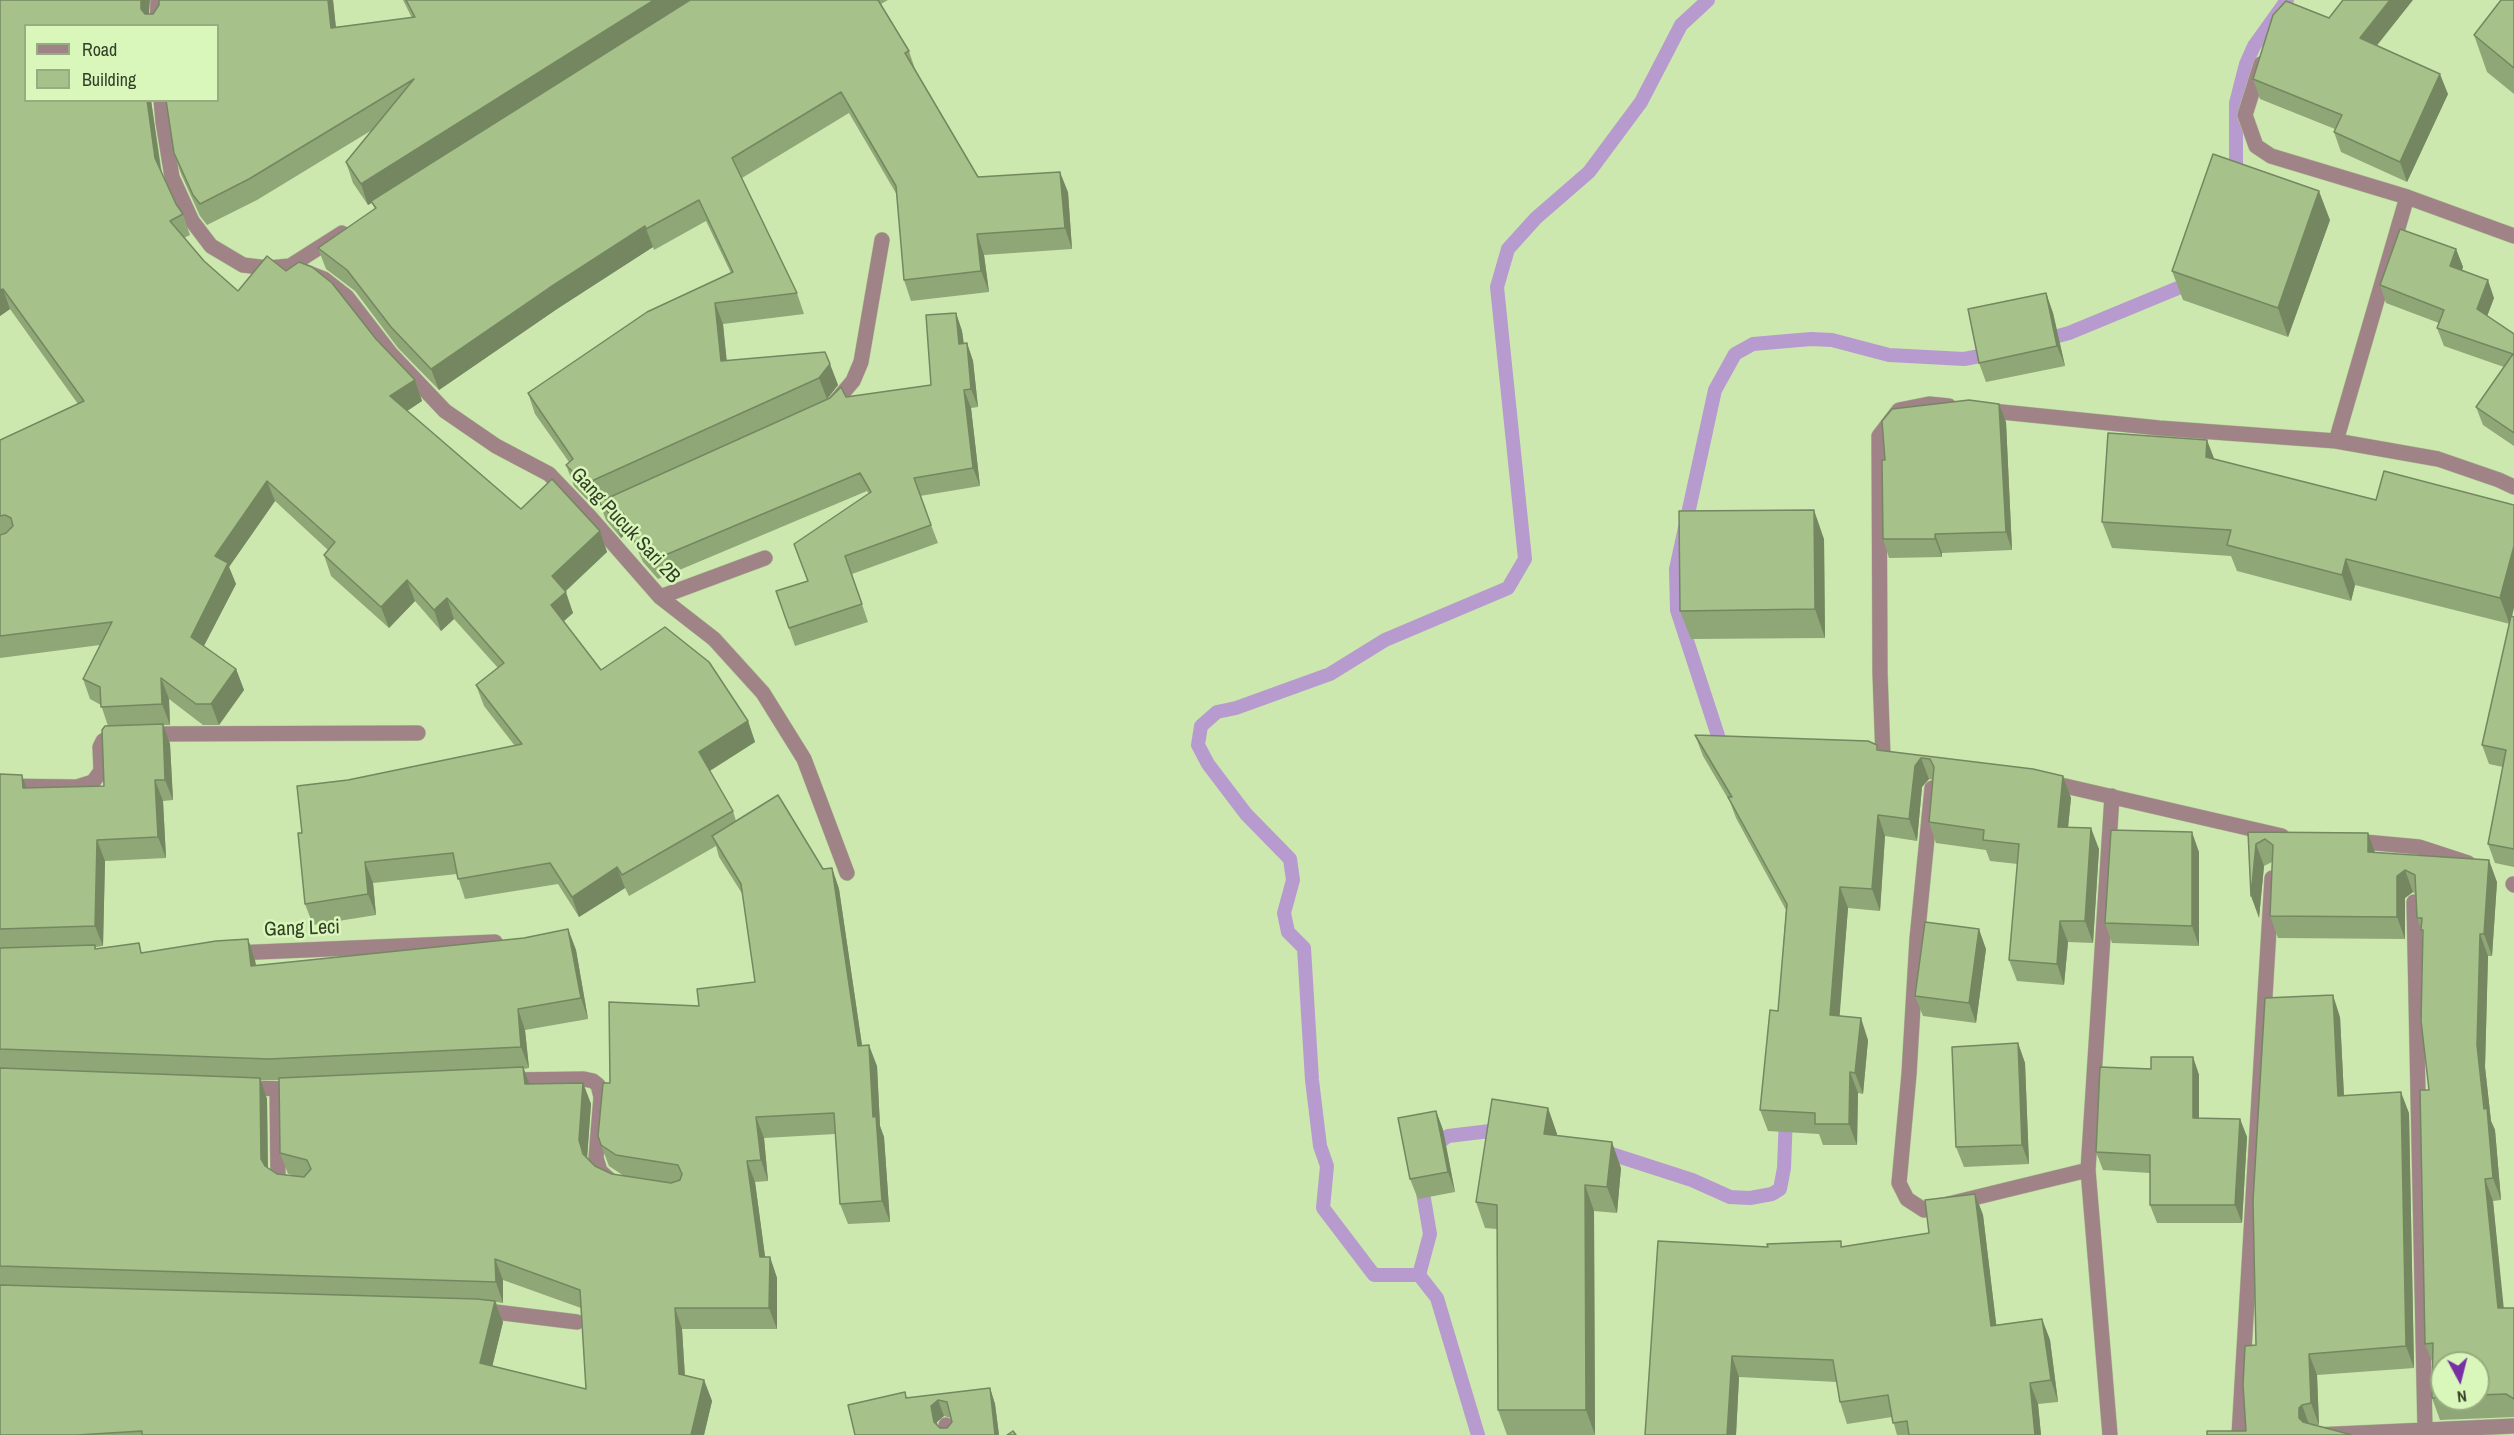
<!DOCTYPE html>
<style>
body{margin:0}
#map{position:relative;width:2514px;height:1435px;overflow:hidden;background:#cce8ae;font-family:"Archivo Narrow",sans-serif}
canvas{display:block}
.legend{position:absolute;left:24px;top:24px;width:195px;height:78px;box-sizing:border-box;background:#d9f6bb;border:2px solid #97ac80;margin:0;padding:8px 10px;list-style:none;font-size:18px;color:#333e27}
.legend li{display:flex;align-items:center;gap:12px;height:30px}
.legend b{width:30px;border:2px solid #97ac80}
.north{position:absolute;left:2430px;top:1351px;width:60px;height:60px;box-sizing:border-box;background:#d9f6bb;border:2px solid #97ac80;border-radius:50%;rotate:173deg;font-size:16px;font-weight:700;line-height:24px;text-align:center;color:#333e27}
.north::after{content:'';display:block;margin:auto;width:21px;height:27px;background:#7831a5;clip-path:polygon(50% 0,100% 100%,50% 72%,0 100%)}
</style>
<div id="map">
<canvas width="2514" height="1435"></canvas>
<ul class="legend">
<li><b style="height:8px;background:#a08387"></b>Road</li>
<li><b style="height:16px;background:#a6c189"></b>Building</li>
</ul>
<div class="north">N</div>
</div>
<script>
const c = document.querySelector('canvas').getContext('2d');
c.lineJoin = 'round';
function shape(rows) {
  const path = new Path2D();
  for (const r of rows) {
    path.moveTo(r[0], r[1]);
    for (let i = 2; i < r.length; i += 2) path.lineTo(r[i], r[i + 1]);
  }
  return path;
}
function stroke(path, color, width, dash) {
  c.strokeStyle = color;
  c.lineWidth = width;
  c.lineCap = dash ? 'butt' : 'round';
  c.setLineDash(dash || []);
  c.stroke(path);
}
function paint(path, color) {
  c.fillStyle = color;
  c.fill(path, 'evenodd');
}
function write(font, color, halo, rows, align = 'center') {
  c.font = font + ' "Archivo Narrow",sans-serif';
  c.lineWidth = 5;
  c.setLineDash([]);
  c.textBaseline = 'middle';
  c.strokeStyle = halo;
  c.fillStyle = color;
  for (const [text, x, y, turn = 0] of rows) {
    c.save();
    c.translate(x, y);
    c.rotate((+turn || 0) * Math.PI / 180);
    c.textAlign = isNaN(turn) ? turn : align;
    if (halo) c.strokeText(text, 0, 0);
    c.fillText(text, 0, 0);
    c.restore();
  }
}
stroke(shape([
 [2236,179,2236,103,2246,64,2254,46,2287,0],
 [2040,341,2069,333,2195,281],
 [1723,751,1677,610,1676,569,1715,390,1735,354,1753,344,1811,339,1832,340,1889,355,1964,359,1996,353],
 [1432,1148,1448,1136,1490,1131,1504,1131],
 [1599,1150,1692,1180,1730,1197,1750,1198,1772,1194,1780,1189,1784,1168,1786,1115],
 [1419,1275,1430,1234,1422,1187,1423,1181],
 [1478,1435,1437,1298,1419,1275,1374,1275,1323,1208,1327,1166,1320,1146,1312,1080,1304,948,1288,932,1284,913,1293,880,1290,859,1246,814,1208,764,1198,745,1201,726,1217,712,1236,708,1330,674,1385,640,1508,588,1525,559,1497,287,1508,249,1536,218,1589,172,1641,102,1681,25,1708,0]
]), '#b79bcf', 14);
const minor = shape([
 [157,26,158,0],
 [2261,64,2245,115,2256,146,2271,156,2407,197,2514,236],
 [161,100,163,122,172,177,192,221,211,246,243,265,268,268,290,266,324,279,347,297,391,354,445,411,496,446,549,474,590,517,660,597,714,639,763,693,804,759,847,873],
 [290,266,342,233],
 [830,408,853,381,861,362,882,240],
 [1982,410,2159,428,2336,441,2438,459,2499,480,2514,487],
 [2336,441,2407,197],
 [660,597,765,558],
 [148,734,418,733],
 [1883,757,1880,673,1879,436,1899,410,1929,404,1949,406],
 [2048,782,2282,836],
 [0,786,77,787,93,782,101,771,100,747,103,741,108,738,121,736],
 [1932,788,1917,939,1909,1074,1899,1183,1907,1199,1924,1210,2088,1170],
 [2354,841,2419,847,2468,863],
 [2513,884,2514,885],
 [2414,902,2425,1430],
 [234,953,495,942],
 [507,1080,584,1079,593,1081,598,1085,601,1097,596,1158,600,1171,611,1181],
 [243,1088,300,1089],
 [277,1090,278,1179,291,1186],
 [479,1310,577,1322],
 [946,1425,949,1435],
 [2110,1435,2088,1170,2112,796],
 [2239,1435,2272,878],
 [2315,1435,2514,1426]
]);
stroke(minor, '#adc693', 16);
stroke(minor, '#a08387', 15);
paint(shape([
 [0,0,153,14,333,0,336,27,412,18,403,0,888,0,881,4,909,51,916,72,978,177,1068,192,1072,249,984,255,989,292,911,301,904,280,897,195,849,113,742,178,797,293,804,314,723,324,726,361,825,352,838,385,827,399,592,505,574,486,566,465,569,462,535,414,528,393,731,273,706,221,654,250,653,247,557,309,439,390,398,348,355,291,326,269,318,248,375,209,372,203,368,205,353,183,346,162,372,130,257,200,207,225,200,216,181,174,174,153,218,26,26,100,151,100,162,173,176,204,183,214,190,235,184,238,204,261,238,291,376,339,415,380,422,401,407,411,521,509,600,531,607,552,565,592,573,613,563,622,601,670,748,721,755,742,710,771,733,811,736,821,823,869,832,868,839,889,862,1045,877,1066,880,1126,884,1137,890,1222,848,1224,840,1204,835,1134,764,1138,768,1181,755,1182,765,1257,770,1257,777,1278,777,1329,682,1329,685,1376,704,1380,712,1401,704,1435,0,1435,0,774,26,788,104,786,108,726,101,705,90,699,83,679,100,645,0,658,0,440,78,404,10,309,0,316],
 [275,501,328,550,324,555,331,576,389,628,415,601,441,631,454,619,498,668,476,685,484,706,515,746,348,780,302,833,305,904,313,925,376,915,373,883,457,874,465,899,558,884,579,917,625,888,629,896,716,846,719,857,743,895,755,982,699,1006,610,1083,601,1145,609,1166,624,1176,612,1174,595,1166,587,1157,591,1104,583,1083,529,1084,524,1069,529,1068,525,1030,588,1019,576,950,568,929,524,938,256,966,255,960,248,939,143,953,96,949,96,947,103,946,105,861,166,858,163,801,173,800,170,744,163,725,170,725,169,699,203,725,219,725,244,690,236,669,204,646,236,584,229,567],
 [260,1080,279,1080,280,1153,288,1174,296,1176,277,1174,268,1168,267,1099],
 [503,1280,581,1308,586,1389,492,1366,503,1322,496,1302,503,1303],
 [2514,0,2514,94,2487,72,2474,35],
 [2377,46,2448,94,2407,182,2341,152,2334,132,2335,129,2260,99,2253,79],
 [2330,220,2288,337,2183,300,2172,271],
 [2456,249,2463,267,2462,270,2494,298,2487,316,2514,334,2514,446,2483,425,2476,407,2504,367,2444,346,2437,328,2439,323,2386,303,2380,285],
 [2046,293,2053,313,2065,366,1986,382,1979,363],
 [956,313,962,331,964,344,967,343,973,361,978,407,971,408,980,486,920,496,938,543,852,574,868,622,795,646,776,591,808,581,869,494,867,491,658,579,643,562,629,531,621,538,606,520,599,502,846,397,931,385],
 [2006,422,2012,550,1942,553,1942,557,1889,558,1883,539,1885,460],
 [2214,459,2376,500,2514,505,2512,616,2514,617,2514,867,2495,863,2488,844,2503,767,2489,764,2482,745,2510,624,2355,585,2351,601,2237,571,2231,556,2112,548,2102,522],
 [1824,539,1825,638,1691,639,1680,611],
 [1695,735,1877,745,1879,750,2063,776,2071,798,2068,827,2099,849,2093,943,2068,942,2064,985,2017,981,2009,960,2018,864,1990,861,1986,850,1936,843,1929,822,1933,780,1929,779,1922,787,1917,841,1885,836,1880,911,1848,908,1839,1016,1868,1040,1863,1094,1858,1093,1857,1145,1823,1145,1819,1134,1768,1131,1760,1110,1778,1011,1786,910,1736,818,1730,802,1703,756],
 [2248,832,2375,852,2497,882,2492,956,2488,956,2485,1067,2491,1121,2495,1130,2501,1200,2493,1201,2503,1308,2514,1308,2514,1417,2440,1420,2432,1398,2433,1364,2425,1344,2429,1090,2423,935,2417,918,2415,894,2413,892,2405,898,2405,939,2278,938,2270,916,2272,862,2264,866,2259,918],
 [2442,1363,2478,1363,2478,1399,2442,1399],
 [2199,852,2199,946,2112,943,2105,923],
 [1986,949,1976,1023,1923,1016,1915,996],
 [2340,1017,2344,1095,2409,1113,2414,1368,2317,1375,2319,1425,2246,1431,2256,1345],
 [2018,1043,2025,1063,2029,1164,1964,1167,1956,1147],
 [2193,1057,2199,1075,2199,1119,2240,1119,2247,1137,2242,1223,2157,1223,2150,1205,2150,1173,2103,1170,2096,1152],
 [1548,1108,1557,1134,1557,1135,1621,1168,1617,1213,1594,1211,1595,1435,1507,1435,1498,1410,1497,1229,1485,1228,1476,1202],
 [1436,1111,1443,1130,1455,1192,1418,1199,1410,1179],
 [1975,1194,1983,1215,1996,1325,2042,1319,2050,1340,2058,1402,2038,1404,2041,1435,1897,1435,1892,1417,1847,1424,1840,1402,1837,1382,1739,1377,1736,1435,1645,1435,1768,1247,1843,1247,1929,1233],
 [990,1388,995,1404,999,1435,855,1435,905,1392,907,1398],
 [944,1416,951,1418,952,1422,947,1428,940,1428,937,1425,937,1422]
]), '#8fa676');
paint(shape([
 [141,0,150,0,148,26,141,9],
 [328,0,333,0,338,49,331,28],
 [654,0,695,0,368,205,361,184],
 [2390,0,2413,0,2367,58,2360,38],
 [2440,74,2448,94,2407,182,2400,162],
 [147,100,151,100,162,179,155,158],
 [1060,172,1068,192,1072,249,1065,228],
 [2319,191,2330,220,2288,337,2278,308],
 [645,226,653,247,557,309,439,390,431,369,549,288],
 [977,234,984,255,989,292,981,271],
 [2456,249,2463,267,2457,284,2450,266],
 [2488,280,2494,298,2483,327,2477,309],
 [3,289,10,309,0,316,0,290],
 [2046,293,2053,313,2065,366,2057,346],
 [715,303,723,324,729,382,721,361],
 [956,313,962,331,966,362,959,344],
 [967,343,973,361,978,407,971,389],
 [830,364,838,385,827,399,819,378],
 [415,380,422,401,398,417,390,396],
 [964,390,971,408,980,486,973,468],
 [1999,404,2006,422,2012,550,2006,532],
 [2207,440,2217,466,2206,457],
 [267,481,275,501,229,567,236,584,198,657,191,637,215,556],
 [1814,510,1824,539,1825,638,1815,609],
 [623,513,629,531,621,538,615,520],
 [600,531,607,552,559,597,552,576],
 [1935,534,1942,553,1942,557,1935,539],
 [2514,546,2514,608,2510,625,2500,598],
 [2346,559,2355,585,2351,601,2342,575],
 [407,580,415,601,389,628,381,607],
 [566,592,573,613,558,626,551,605],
 [447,598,454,619,441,631,434,610],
 [236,669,244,690,219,725,211,704],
 [161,678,169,699,170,725,162,704],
 [748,721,755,742,706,773,699,752],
 [163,724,170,744,173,800,165,780],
 [1921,758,1929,779,1922,787,1917,841,1909,819,1915,766],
 [22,775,29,796,23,788],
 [2063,776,2071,798,2066,848,2058,827],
 [155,780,163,801,166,858,158,837],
 [1878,815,1885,836,1880,911,1872,889],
 [2091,828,2099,849,2093,943,2085,921],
 [2192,832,2199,852,2199,946,2192,926],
 [2368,833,2376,855,2368,852],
 [97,840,105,861,103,946,95,926],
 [2256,844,2264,866,2259,918,2251,896],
 [2489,860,2497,882,2492,956,2484,934],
 [365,862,373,883,376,915,368,894],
 [617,867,625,888,579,917,572,897],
 [832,868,839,889,865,1066,858,1046],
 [2405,870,2413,892,2405,898,2405,939,2397,917,2397,876],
 [1840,887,1848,908,1838,1037,1830,1015],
 [2060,921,2068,942,2064,985,2057,964],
 [568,929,576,950,588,1019,581,998],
 [1979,929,1986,949,1976,1023,1969,1003],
 [2480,934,2488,956,2485,1067,2491,1121,2495,1130,2501,1200,2493,1178,2477,1045],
 [248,939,255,960,259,987,251,966],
 [2333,995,2340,1017,2345,1117,2338,1096],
 [518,1009,525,1030,529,1068,521,1047],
 [1861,1018,1868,1040,1863,1094,1855,1073],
 [2018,1043,2025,1063,2029,1164,2022,1145],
 [869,1045,877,1066,880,1126,884,1137,890,1222,882,1201,873,1117],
 [2193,1057,2199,1075,2199,1136,2193,1118],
 [523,1067,531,1088,525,1084],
 [1850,1072,1858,1093,1857,1145,1849,1124],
 [260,1078,267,1099,268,1180,261,1159],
 [583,1083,591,1104,587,1160,591,1174,579,1140],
 [2401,1092,2409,1113,2414,1368,2406,1346],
 [1548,1108,1557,1134,1553,1160,1544,1134],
 [1436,1111,1443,1130,1455,1192,1448,1172],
 [756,1117,764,1138,768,1181,761,1160],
 [2240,1119,2247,1137,2242,1223,2235,1205],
 [1612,1142,1621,1168,1617,1213,1607,1187],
 [747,1161,755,1182,768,1278,760,1257],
 [2485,1179,2493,1201,2506,1330,2498,1308],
 [1585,1185,1594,1211,1595,1435,1586,1410],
 [1975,1194,1983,1215,1999,1347,1991,1326],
 [770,1257,777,1278,777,1329,769,1308],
 [495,1259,503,1280,503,1303,496,1282],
 [495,1301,503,1322,488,1384,480,1363],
 [675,1308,682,1329,686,1395,679,1374],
 [2042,1319,2050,1340,2058,1402,2051,1380],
 [2309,1354,2317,1375,2319,1425,2311,1403],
 [1732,1356,1739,1377,1736,1435,1727,1435],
 [704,1380,712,1401,704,1435,691,1435],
 [2030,1383,2038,1404,2041,1435,2035,1435],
 [990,1388,995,1404,999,1435,995,1435],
 [938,1400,944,1416,937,1422,939,1435,934,1422,931,1406],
 [2302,1405,2310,1427,2307,1430,2299,1418,2299,1408]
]), '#748760');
const building = shape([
 [0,0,141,0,141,9,145,14,153,14,159,5,159,0,328,0,331,28,415,17,406,0,654,0,361,184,346,162,414,79,249,179,200,204,193,195,174,153,166,100,218,100,218,26,26,26,26,100,147,100,155,158,176,204,183,214,170,221,204,261,238,291,267,256,286,271,299,262,312,267,332,283,376,339,415,380,390,396,521,509,552,479,600,531,552,576,566,592,551,605,601,670,665,627,709,662,748,721,699,752,733,811,622,875,617,867,572,897,550,863,458,879,453,853,365,862,368,894,305,904,298,833,302,833,297,786,348,780,522,744,476,685,504,663,447,598,434,610,407,580,381,607,324,555,335,542,267,481,215,556,228,563,191,637,236,669,211,704,196,704,161,678,162,704,101,707,100,687,83,679,112,622,0,636,0,535,6,533,13,526,11,518,5,515,0,516,0,440,84,401,3,289,0,290,0,0],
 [690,0,878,0,909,51,905,53,978,177,1060,172,1065,228,977,234,981,271,904,280,896,186,841,92,732,158,797,293,715,303,721,361,825,352,830,364,819,378,585,484,566,465,573,459,528,393,647,312,733,272,699,200,646,229,645,226,549,288,431,369,391,327,347,270,318,248,376,208,371,201,690,0],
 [2343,0,2390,0,2360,38,2440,74,2400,162,2334,132,2342,115,2253,79,2273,15,2286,1,2329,18,2343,0],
 [2501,0,2514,0,2514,68,2474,35,2501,0],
 [2213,154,2319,191,2278,308,2172,271,2213,154],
 [2400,229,2456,249,2450,266,2488,280,2477,309,2514,334,2514,433,2476,407,2513,354,2437,328,2444,310,2380,285,2400,229],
 [2046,293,2057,346,1979,363,1968,309,2046,293],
 [956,313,959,344,967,343,971,389,964,390,973,468,914,478,931,525,845,556,862,604,789,628,776,591,808,581,794,544,871,492,860,473,651,561,636,544,623,513,615,520,599,502,830,398,841,387,846,397,931,385,926,315,956,313],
 [1969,400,1999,404,2006,532,1935,534,1935,539,1883,539,1882,460,1885,460,1882,421,1892,409,1969,400],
 [2108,433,2207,440,2206,457,2376,500,2384,471,2514,505,2514,546,2500,598,2346,559,2342,575,2227,545,2231,530,2102,522,2108,433],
 [1814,510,1815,609,1680,611,1679,511,1814,510],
 [2511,616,2514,617,2514,849,2488,844,2506,750,2482,745,2511,616],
 [163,724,165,780,155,780,158,837,97,840,95,926,0,929,0,774,22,775,23,788,104,786,102,730,105,726,163,724],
 [1695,735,1868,741,1877,745,1877,750,2033,769,2063,776,2058,827,2091,828,2085,921,2060,921,2057,964,2009,960,2019,844,1983,840,1984,830,1929,822,1934,767,1930,759,1921,758,1915,766,1909,819,1878,815,1872,889,1840,887,1830,1015,1861,1018,1855,1073,1850,1072,1849,1124,1815,1124,1815,1113,1760,1110,1770,1010,1778,1011,1787,904,1728,797,1732,797,1695,735],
 [778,795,823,869,832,868,858,1046,869,1045,873,1117,876,1116,882,1201,840,1204,834,1113,756,1117,761,1160,747,1161,760,1257,770,1257,769,1308,675,1308,679,1374,704,1380,691,1435,142,1435,142,1431,77,1435,0,1435,0,1285,477,1299,495,1301,480,1363,586,1389,580,1290,495,1259,496,1282,0,1266,0,1068,260,1078,261,1159,265,1166,277,1174,304,1177,311,1169,307,1160,280,1153,279,1078,523,1067,525,1084,583,1083,579,1140,583,1154,595,1166,612,1174,671,1183,680,1180,682,1174,678,1165,616,1155,601,1145,598,1136,603,1083,610,1083,609,1002,699,1006,697,989,755,982,741,884,712,836,778,795],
 [2111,830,2192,832,2192,926,2105,923,2111,830],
 [2248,832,2368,833,2368,852,2489,860,2484,934,2480,934,2477,1045,2484,1109,2487,1108,2493,1178,2485,1179,2498,1308,2514,1308,2514,1399,2506,1394,2478,1395,2478,1363,2442,1363,2442,1397,2432,1398,2433,1343,2425,1344,2420,1090,2429,1090,2421,1021,2423,930,2421,930,2422,918,2417,918,2415,875,2405,870,2397,876,2397,917,2270,916,2273,845,2265,839,2256,844,2251,896,2248,832],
 [1925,922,1979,929,1969,1003,1915,996,1925,922],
 [568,929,581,998,518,1009,521,1047,269,1059,0,1049,0,948,95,945,95,949,139,943,141,953,216,941,248,939,251,966,524,938,568,929],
 [2333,995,2338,1096,2401,1092,2406,1346,2309,1354,2311,1403,2302,1405,2299,1408,2299,1418,2303,1422,2352,1435,2207,1435,2207,1431,2246,1431,2243,1385,2245,1346,2256,1345,2253,1201,2265,998,2333,995],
 [2018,1043,2022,1145,1956,1147,1952,1047,2018,1043],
 [2151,1057,2193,1057,2193,1118,2240,1119,2235,1205,2150,1205,2150,1155,2096,1152,2100,1067,2151,1069,2151,1057],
 [1492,1099,1548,1108,1544,1134,1612,1142,1607,1187,1585,1185,1586,1410,1498,1410,1497,1205,1476,1202,1492,1099],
 [1436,1111,1448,1172,1410,1179,1398,1118,1436,1111],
 [1975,1194,1991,1326,2042,1319,2051,1380,2030,1383,2035,1435,1909,1435,1907,1421,1893,1423,1888,1395,1840,1402,1833,1360,1732,1356,1727,1435,1645,1435,1658,1241,1768,1247,1767,1244,1841,1241,1841,1247,1929,1233,1925,1200,1975,1194],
 [990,1388,995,1435,855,1435,848,1405,905,1392,906,1398,990,1388],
 [938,1400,947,1402,952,1422,947,1428,940,1428,934,1422,931,1406,938,1400],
 [1013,1431,1016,1435,1007,1435,1013,1431]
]);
paint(building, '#a6c189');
stroke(building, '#748760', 1.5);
write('20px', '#333e27', '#d9f6bb', [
 ["Gang Pucuk Sari 2B",625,526,47],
 ["Gang Leci",302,929,-2]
]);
</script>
